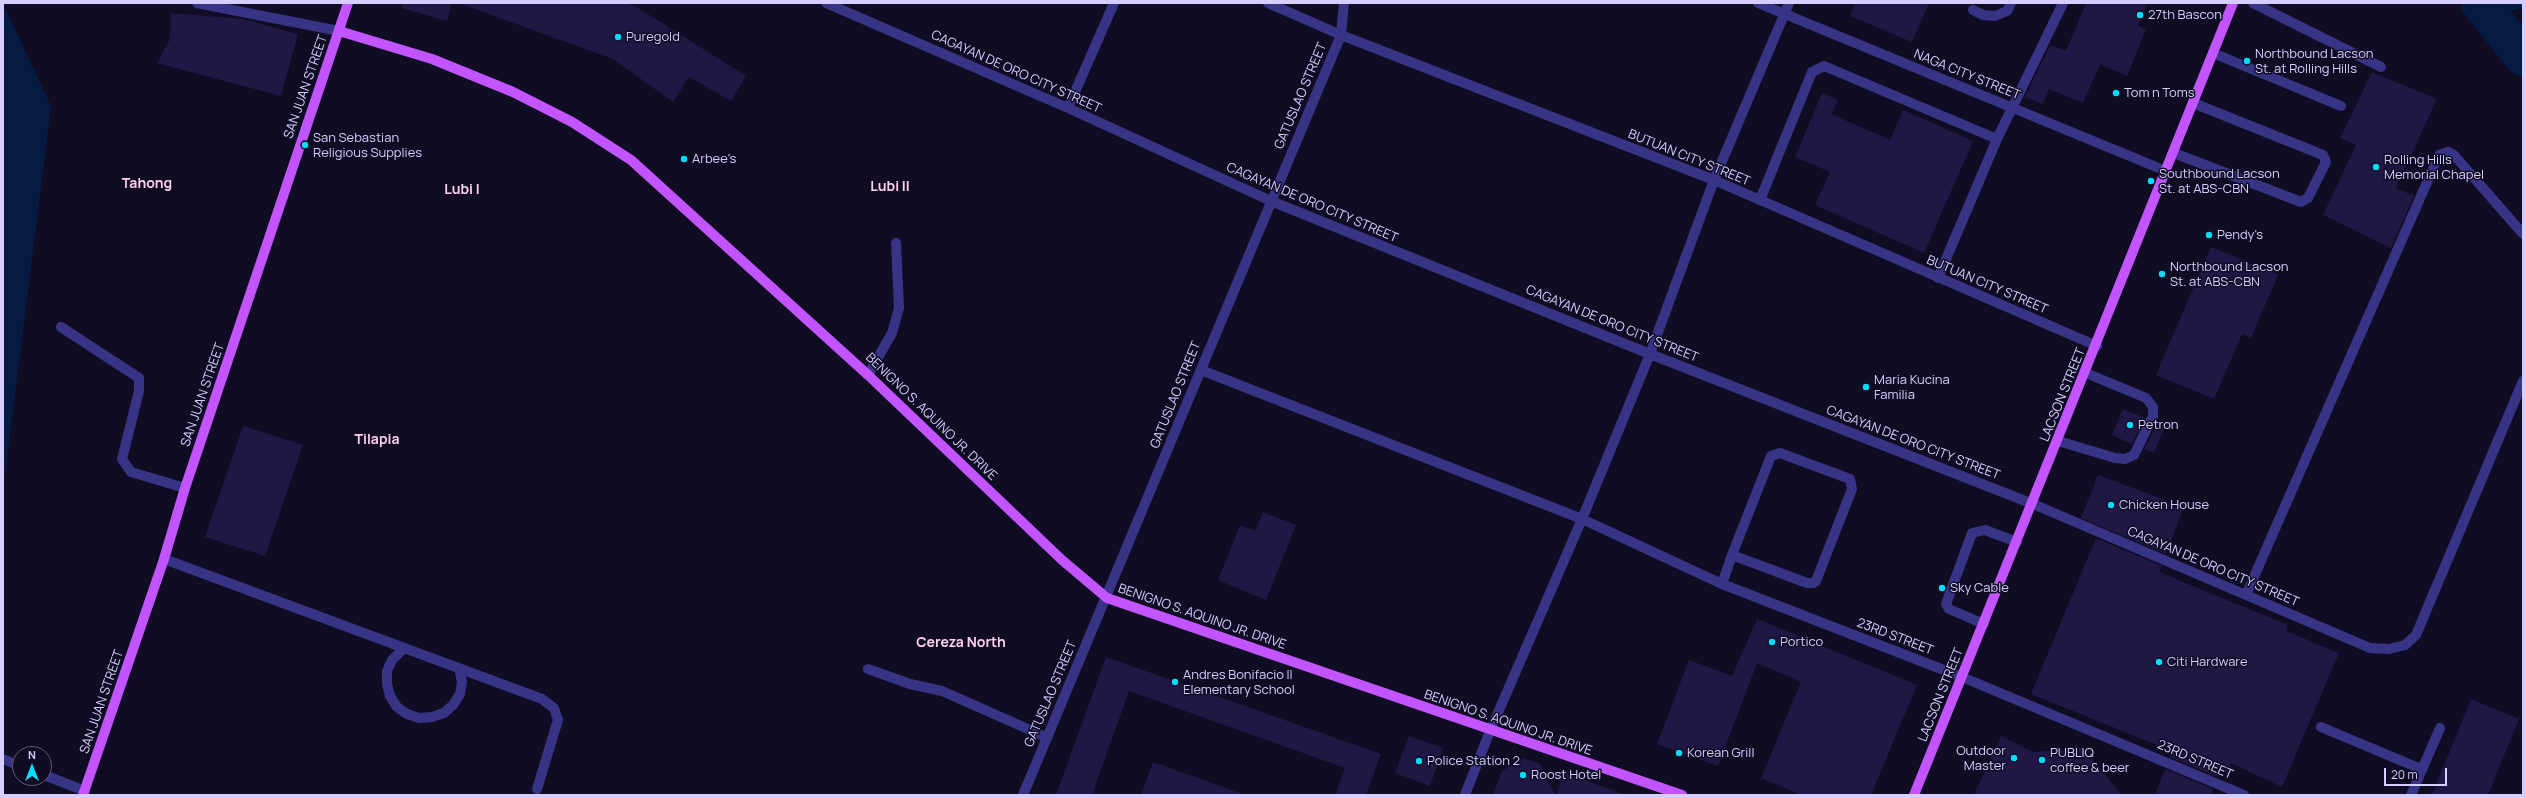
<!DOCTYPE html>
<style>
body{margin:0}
#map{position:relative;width:2526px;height:798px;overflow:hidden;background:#100c23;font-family:Manrope,sans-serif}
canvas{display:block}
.frame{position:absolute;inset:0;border:4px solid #d5ceff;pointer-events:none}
.north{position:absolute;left:12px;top:746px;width:40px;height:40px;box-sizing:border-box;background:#100c23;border:1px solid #5f5a7b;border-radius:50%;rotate:0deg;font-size:11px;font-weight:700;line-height:16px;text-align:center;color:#d5ceff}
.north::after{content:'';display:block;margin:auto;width:14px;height:18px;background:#00ddf9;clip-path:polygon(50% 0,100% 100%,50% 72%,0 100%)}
.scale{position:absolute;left:2384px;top:768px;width:63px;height:18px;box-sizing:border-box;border:2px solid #d5ceff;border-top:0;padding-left:5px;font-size:12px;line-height:14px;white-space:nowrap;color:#d5ceff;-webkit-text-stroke:3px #100c23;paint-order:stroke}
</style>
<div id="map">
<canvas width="2526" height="798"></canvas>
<div class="frame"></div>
<div class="north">N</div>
<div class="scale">20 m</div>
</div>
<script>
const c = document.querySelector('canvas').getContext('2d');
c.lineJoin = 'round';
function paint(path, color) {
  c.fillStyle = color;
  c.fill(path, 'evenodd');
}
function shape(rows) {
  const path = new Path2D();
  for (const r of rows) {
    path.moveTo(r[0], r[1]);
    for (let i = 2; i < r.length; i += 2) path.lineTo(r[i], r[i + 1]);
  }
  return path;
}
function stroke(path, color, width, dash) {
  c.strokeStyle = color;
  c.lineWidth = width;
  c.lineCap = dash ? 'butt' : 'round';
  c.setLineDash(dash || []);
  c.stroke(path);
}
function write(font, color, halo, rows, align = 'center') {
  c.font = font + ' Manrope,sans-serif';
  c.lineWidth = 3;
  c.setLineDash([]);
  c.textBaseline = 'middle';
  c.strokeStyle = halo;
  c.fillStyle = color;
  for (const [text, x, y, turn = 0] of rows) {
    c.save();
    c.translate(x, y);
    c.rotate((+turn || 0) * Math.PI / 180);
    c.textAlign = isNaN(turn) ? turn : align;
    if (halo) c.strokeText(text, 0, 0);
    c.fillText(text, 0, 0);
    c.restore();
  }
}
paint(shape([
 [2460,3,2523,3,2523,8,2480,17],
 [3,4,51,106,3,489]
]), '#061b42');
stroke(shape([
 [2480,3,2523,57]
]), '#061b42', 38);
paint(shape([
 [402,3,452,3,447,21,402,8],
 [465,3,624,3,635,6,746,76,731,101,689,77,673,102,613,59,464,5],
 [1855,3,1929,3,1912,42,1850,16],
 [2086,3,2147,3,2138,26,2146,29,2127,76,2100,64,2083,103,2049,89,2043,104,2025,97,2050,45,2066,51],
 [171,13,243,19,298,34,281,96,157,63,170,39],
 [2372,72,2437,99,2396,188,2414,196,2391,248,2323,215,2356,145,2340,138],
 [1822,93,1838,100,1831,114,1890,140,1903,110,1973,141,1924,253,1815,205,1830,172,1795,157],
 [2211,247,2278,275,2251,338,2242,334,2214,399,2156,375],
 [2123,409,2145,418,2132,444,2112,435],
 [2157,424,2165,427,2154,453,2144,449],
 [243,426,303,445,265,556,205,537],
 [2098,475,2184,507,2166,554,2081,518],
 [1263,512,1296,525,1266,600,1218,580,1240,525,1255,531],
 [2096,538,2162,566,2159,572,2288,625,2286,631,2339,653,2282,787,2231,763,2227,773,2220,771,2218,777,2170,757,2172,751,2031,694],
 [1757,619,1917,685,1871,795,1802,795,1761,778,1801,682,1757,663,1718,766,1657,744,1689,660,1732,676],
 [1106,657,1381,754,1366,795,1335,795,1345,768,1129,691,1092,795,1056,795],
 [2471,699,2519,719,2488,795,2432,795],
 [1409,736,1443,748,1430,786,1395,773],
 [2001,736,2033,752,2083,748,2122,795,1974,795],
 [1524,758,1540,764,1555,795,1493,795,1502,771],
 [1153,762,1240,793,1240,795,1141,795],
 [2165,769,2213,789,2211,795,2155,795],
 [1564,772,1620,793,1620,795,1556,795]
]), '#211745');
stroke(shape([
 [197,3,339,31],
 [826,3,1068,108,1271,201,1650,354,2033,504,2370,648,2389,649,2405,645,2416,635,2523,381],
 [1268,3,1341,35,1714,180,2097,346],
 [1758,3,2166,171],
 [2253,3,2381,67],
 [1973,10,1983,15,1995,16,2007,11,2011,3],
 [2213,53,2341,106],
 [1068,108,1114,3],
 [2174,153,2301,202,2308,198,2326,162,2323,155,2193,103],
 [1760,200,1812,72,1824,66,1997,139],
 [1938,278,1997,139,2063,3],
 [61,327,139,378,139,391,122,459,131,472,185,488],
 [1201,370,1582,519,1722,584,1962,677,2244,795],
 [868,375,892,333,899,308,896,243],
 [2058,441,2115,458,2125,459,2134,455,2153,416,2153,407,2146,398,2086,373],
 [164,559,542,699,554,708,558,720,537,789],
 [1722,584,1732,555,1771,456,1780,453,1850,479,1852,489,1816,581,1813,583,1807,583,1732,555],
 [2246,595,2439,155,2448,152,2454,155,2523,234],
 [1984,624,1949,609,1946,604,1972,533,1985,530,2017,542],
 [403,649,392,660,387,671,387,684,390,696,397,707,407,714,419,718,432,717,444,713,453,705,460,694,462,682,459,668],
 [868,669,910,684,942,691,1046,737],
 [2321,727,2421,769],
 [3,759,20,766],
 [44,775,85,791],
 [1023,795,1341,35,1344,3],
 [1465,795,1490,731,1582,519,1650,354,1714,180,1789,3],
 [2411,795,2440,728]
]), '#383485', 10);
stroke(shape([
 [339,31,432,59,513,92,572,122,631,160,868,375,1062,560,1107,598,1682,795],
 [83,795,164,559,185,488,348,3],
 [1914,795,2233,3]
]), '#c255ff', 10);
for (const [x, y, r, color] of [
 [2140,15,4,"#00ddf9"],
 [618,37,4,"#00ddf9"],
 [2247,61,4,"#00ddf9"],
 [2116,93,4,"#00ddf9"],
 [305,145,4,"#00ddf9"],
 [684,159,4,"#00ddf9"],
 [2376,167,4,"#00ddf9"],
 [2151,181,4,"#00ddf9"],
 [2209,235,4,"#00ddf9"],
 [2162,274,4,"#00ddf9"],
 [1866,387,4,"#00ddf9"],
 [2130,425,4,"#00ddf9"],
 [2111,505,4,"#00ddf9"],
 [1942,588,4,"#00ddf9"],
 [1772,642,4,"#00ddf9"],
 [2159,662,4,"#00ddf9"],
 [1175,682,4,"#00ddf9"],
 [1679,753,4,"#00ddf9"],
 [2014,758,4,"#00ddf9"],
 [2042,760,4,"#00ddf9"],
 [1419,761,4,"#00ddf9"],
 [1523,775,4,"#00ddf9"]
]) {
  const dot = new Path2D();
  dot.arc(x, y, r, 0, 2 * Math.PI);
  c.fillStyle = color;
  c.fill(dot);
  stroke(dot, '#100c23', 1.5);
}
write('13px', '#d5ceff', '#100c23', [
 ["27th Bascon",2148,15],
 ["Puregold",626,37],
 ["Northbound Lacson",2255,54],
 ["St. at Rolling Hills",2255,69],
 ["Tom n Toms",2124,93],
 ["San Sebastian",313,138],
 ["Religious Supplies",313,153],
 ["Arbee's",692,159],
 ["Rolling Hills",2384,160],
 ["Memorial Chapel",2384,175],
 ["Southbound Lacson",2159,174],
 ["St. at ABS-CBN",2159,189],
 ["Pendy's",2217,235],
 ["Northbound Lacson",2170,267],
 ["St. at ABS-CBN",2170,282],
 ["Maria Kucina",1874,380],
 ["Familia",1874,395],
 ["Petron",2138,425],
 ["Chicken House",2119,505],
 ["Sky Cable",1950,588],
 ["Portico",1780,642],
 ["Citi Hardware",2167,662],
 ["Andres Bonifacio II",1183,675],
 ["Elementary School",1183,690],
 ["Outdoor",2006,751,"right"],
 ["Master",2006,766,"right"],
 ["Korean Grill",1687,753],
 ["PUBLIQ",2050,753],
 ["coffee & beer",2050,768],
 ["Police Station 2",1427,761],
 ["Roost Hotel",1531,775]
], 'left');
write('13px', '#d5ceff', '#100c23', [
 ["CAGAYAN DE ORO CITY STREET",1016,72,24],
 ["NAGA CITY STREET",1967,75,22],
 ["SAN JUAN STREET",306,87,-71],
 ["GATUSLAO STREET",1301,96,-67],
 ["BUTUAN CITY STREET",1689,158,22],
 ["CAGAYAN DE ORO CITY STREET",1312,203,23],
 ["BUTUAN CITY STREET",1987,285,23],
 ["CAGAYAN DE ORO CITY STREET",1612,324,22],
 ["SAN JUAN STREET",203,395,-71],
 ["GATUSLAO STREET",1176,395,-68],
 ["LACSON STREET",2063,395,-68],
 ["BENIGNO S. AQUINO JR. DRIVE",931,417,44],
 ["CAGAYAN DE ORO CITY STREET",1913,443,21],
 ["CAGAYAN DE ORO CITY STREET",2213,567,23],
 ["BENIGNO S. AQUINO JR. DRIVE",1202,617,19],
 ["23RD STREET",1895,637,21],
 ["GATUSLAO STREET",1051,694,-67],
 ["LACSON STREET",1941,695,-68],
 ["SAN JUAN STREET",102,702,-71],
 ["BENIGNO S. AQUINO JR. DRIVE",1508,723,19],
 ["23RD STREET",2195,760,23]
]);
write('bold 14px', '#ffd0ed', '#100c23', [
 ["Tahong",147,184],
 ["Lubi II",890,187],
 ["Lubi I",462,190],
 ["Tilapia",377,440],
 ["Cereza North",961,643]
]);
</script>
